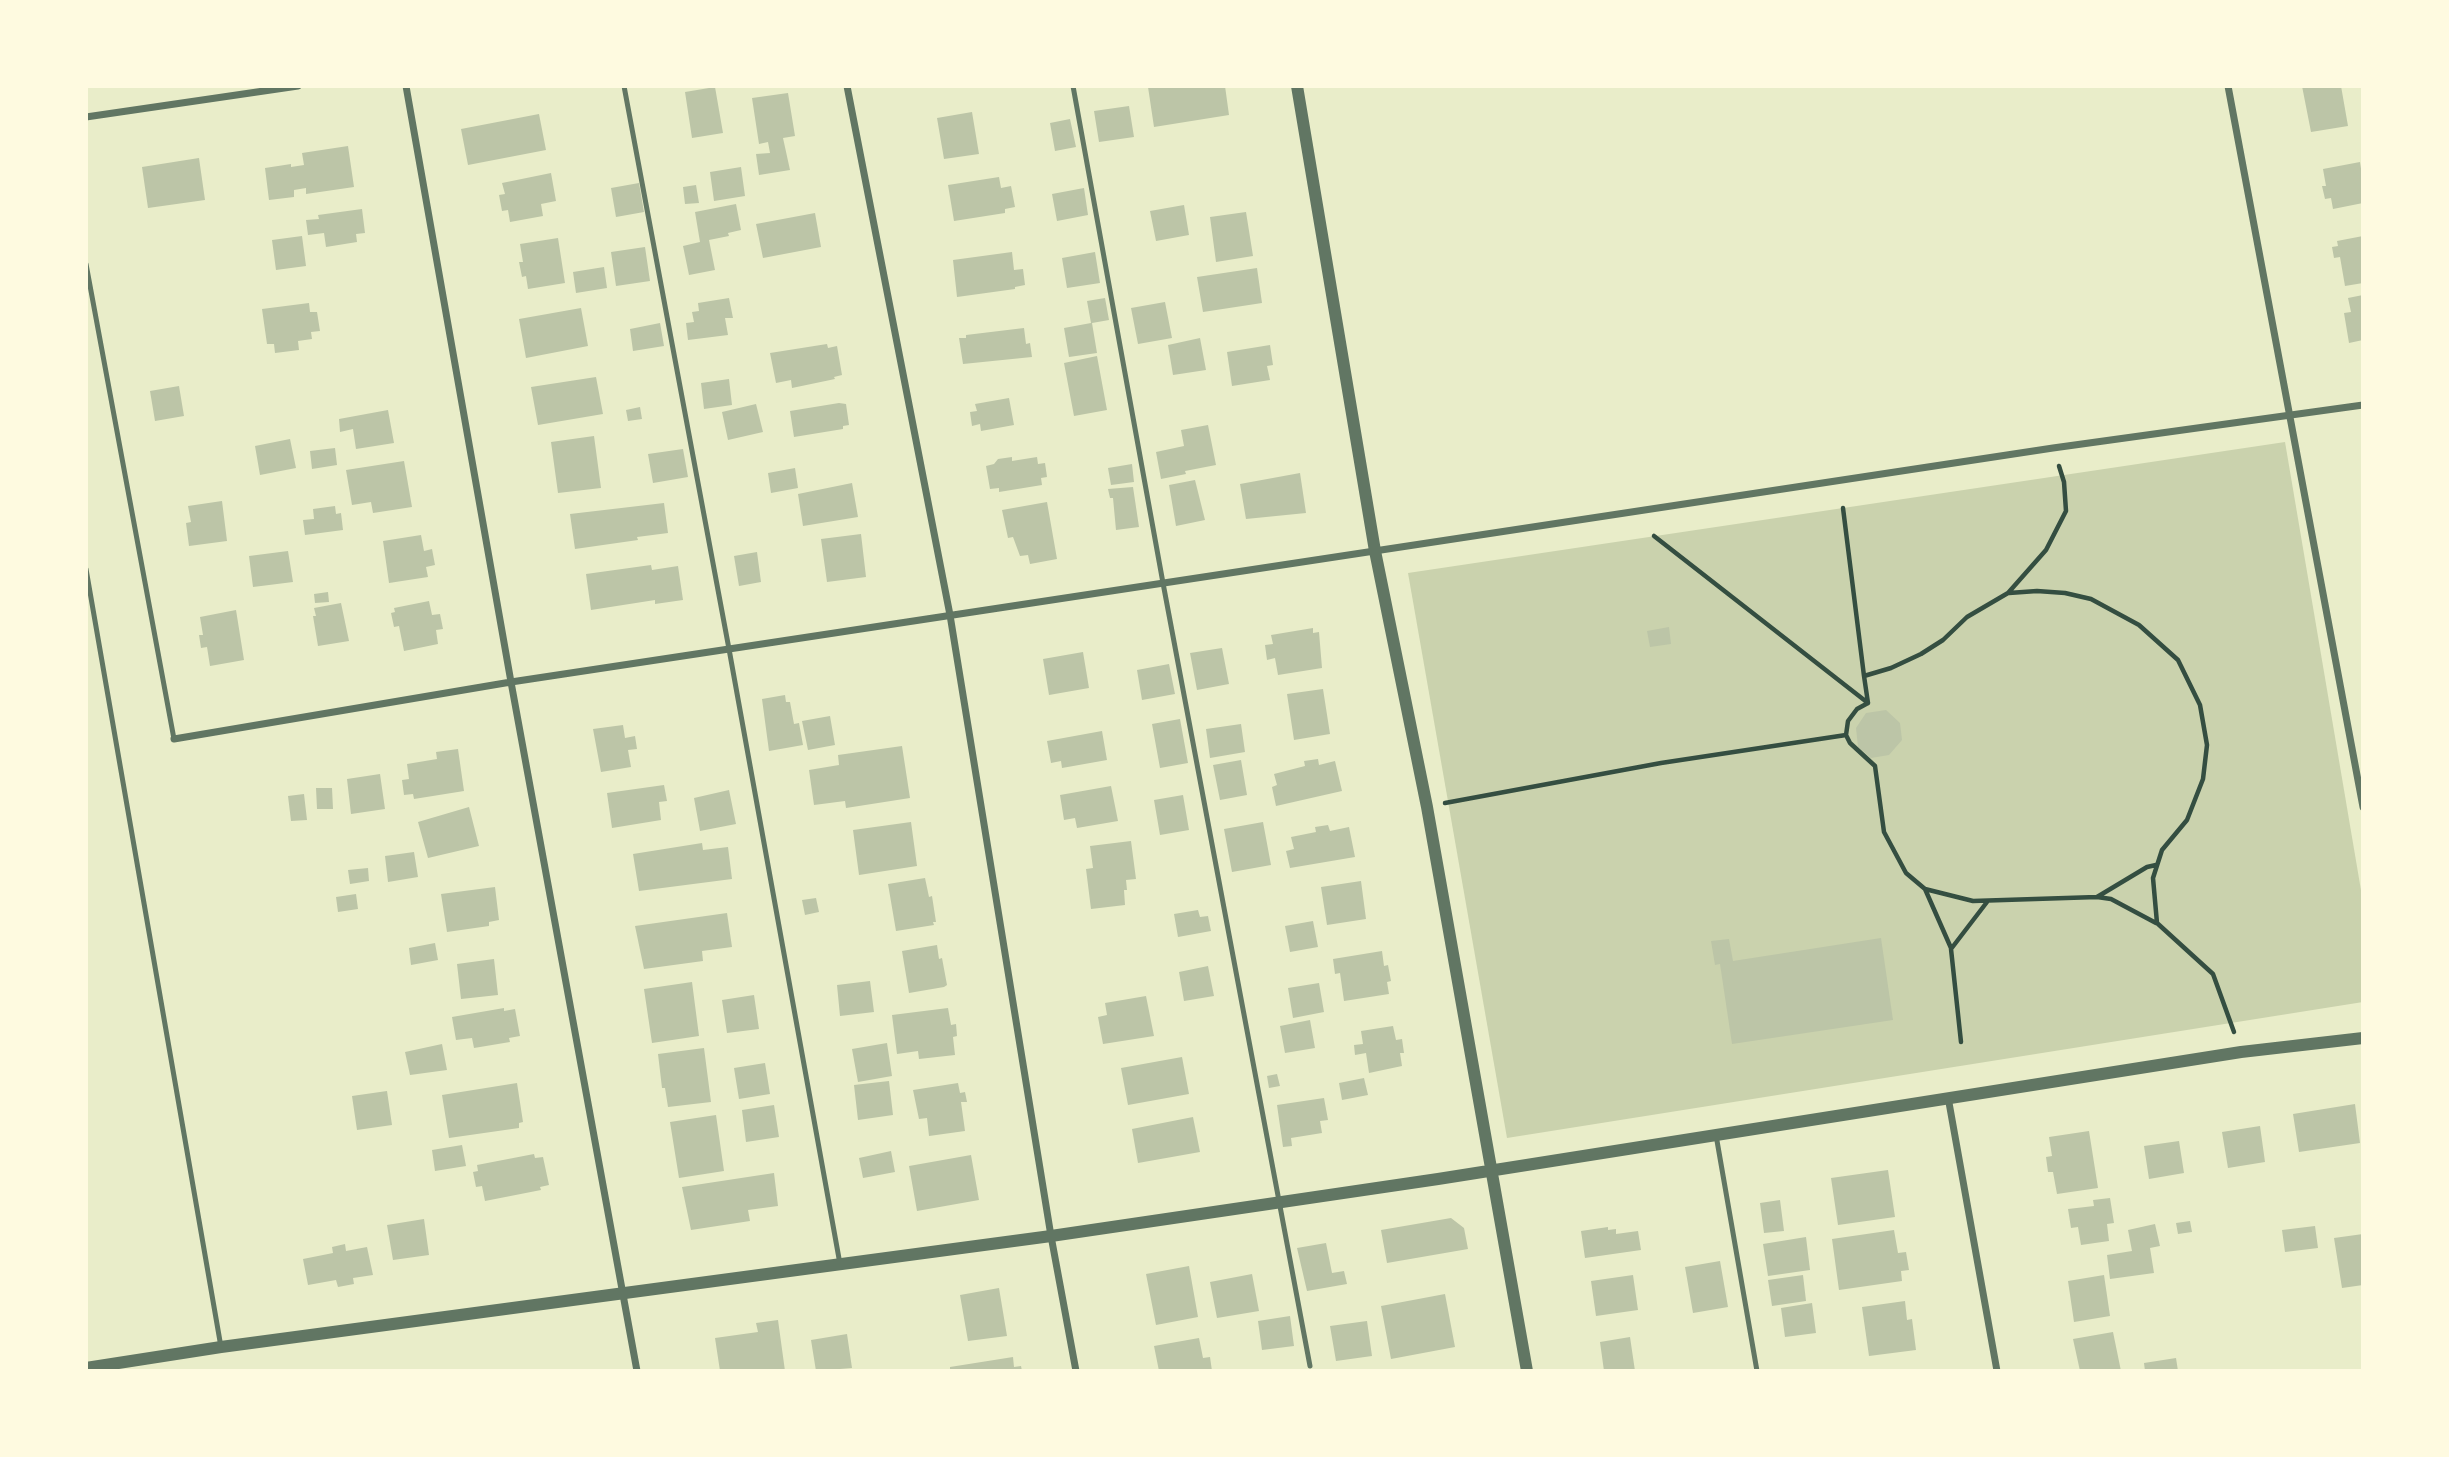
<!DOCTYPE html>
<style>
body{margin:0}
#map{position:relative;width:2449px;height:1457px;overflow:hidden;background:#e9edc9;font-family:Lora,serif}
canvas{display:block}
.frame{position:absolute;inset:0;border:88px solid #fefae0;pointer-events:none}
</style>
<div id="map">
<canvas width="2449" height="1457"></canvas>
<div class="frame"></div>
</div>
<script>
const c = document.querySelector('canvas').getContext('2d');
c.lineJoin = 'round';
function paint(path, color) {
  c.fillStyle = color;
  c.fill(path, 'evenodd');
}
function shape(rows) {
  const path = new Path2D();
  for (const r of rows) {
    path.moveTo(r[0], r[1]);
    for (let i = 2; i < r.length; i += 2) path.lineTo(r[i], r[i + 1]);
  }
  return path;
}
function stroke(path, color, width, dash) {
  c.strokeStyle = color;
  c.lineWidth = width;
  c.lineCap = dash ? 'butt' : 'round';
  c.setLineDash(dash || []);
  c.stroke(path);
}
paint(shape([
 [2285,442,2363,902,2363,1002,1507,1138,1408,573]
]), '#cad2ad');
paint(shape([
 [1155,86,1225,86,1229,115,1154,127,1148,87],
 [2302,86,2341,86,2348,126,2311,132],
 [715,87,723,133,692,138,685,92],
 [788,93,795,136,783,138,790,170,759,175,756,154,770,153,768,142,759,144,752,98],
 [1129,106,1134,137,1099,142,1094,111],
 [972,112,979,154,944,159,937,118],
 [539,114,546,150,468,165,461,129],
 [1070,119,1076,147,1055,151,1050,123],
 [348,146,354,187,306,194,306,188,294,190,294,197,269,200,265,168,291,164,291,167,304,165,302,153],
 [199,158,205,200,148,208,142,167],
 [2360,162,2363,182,2363,203,2333,209,2331,198,2325,199,2322,186,2326,186,2323,169],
 [741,167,745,196,714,201,710,172],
 [551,173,556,201,541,204,543,216,510,222,508,210,502,211,499,195,505,194,502,183],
 [999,177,1001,188,1011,186,1015,207,1005,209,1005,213,954,221,948,185],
 [639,183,644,212,616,217,611,188],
 [696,185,699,203,685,204,683,187],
 [1084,188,1088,215,1057,221,1052,194],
 [736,204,741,230,728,233,729,236,709,240,715,270,689,275,683,246,700,242,695,212],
 [1184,205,1189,235,1156,241,1150,211],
 [362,209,365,233,356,234,357,242,326,247,324,233,308,235,306,220,319,219,318,215],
 [1246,212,1253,256,1216,262,1210,217],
 [815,213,821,247,763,258,756,224],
 [302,236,306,266,276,270,272,240],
 [2363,236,2363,283,2345,286,2340,257,2334,258,2332,247,2338,246,2337,241],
 [558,238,565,283,528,289,526,276,522,277,519,262,523,262,520,244],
 [645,247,650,281,616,286,611,252],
 [1012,252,1014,270,1023,269,1025,285,1015,287,1015,289,957,297,953,260],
 [1095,252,1100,283,1067,288,1062,258],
 [604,267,607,288,576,293,573,272],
 [1257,268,1262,303,1203,312,1197,277],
 [2363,295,2363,340,2349,343,2344,313,2351,312,2348,298],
 [729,298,733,318,725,318,728,335,688,340,686,323,694,322,692,312,699,311,698,303],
 [1105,298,1109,320,1092,323,1097,353,1069,357,1064,328,1091,323,1087,301],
 [1165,302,1172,338,1138,344,1131,308],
 [309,303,310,312,317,312,320,331,311,332,312,339,298,341,299,350,275,353,274,344,267,344,262,309],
 [581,308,588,346,526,358,519,319],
 [660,323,664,346,633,351,630,329],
 [1024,328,1026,344,1030,343,1032,357,963,364,959,338,966,338,966,335],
 [1200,338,1206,370,1173,375,1168,345],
 [827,344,828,348,837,346,842,375,834,377,835,379,792,388,791,380,776,383,770,353],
 [1270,345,1273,365,1267,366,1270,380,1232,386,1227,352],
 [1097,356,1107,410,1074,416,1064,363],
 [596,377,603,414,538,425,531,387],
 [729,379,732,405,704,409,701,383],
 [179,386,184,416,155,421,150,391],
 [1009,398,1014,425,981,431,980,424,972,426,970,412,977,411,975,404],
 [839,403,846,404,849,425,843,426,843,429,794,437,790,411],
 [756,404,763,432,728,440,722,412],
 [640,407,642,419,628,421,626,410],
 [388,410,394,443,356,449,353,429,340,432,339,419],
 [1208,425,1216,465,1185,471,1186,474,1161,479,1156,452,1184,446,1181,430],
 [594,436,601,488,558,493,551,442],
 [290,439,296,468,260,475,255,446],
 [335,448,337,465,312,469,310,451],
 [683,449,688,477,653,483,648,454],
 [1012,457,1012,461,1037,457,1038,464,1045,463,1047,477,1041,478,1042,485,999,492,999,488,990,489,986,466,994,464,998,459],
 [404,461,412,507,373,513,371,502,352,505,346,470],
 [1132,464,1134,482,1111,485,1108,468],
 [795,468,798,488,771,493,768,473],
 [1300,473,1306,513,1246,519,1240,484],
 [1195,480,1205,520,1176,526,1169,485],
 [852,483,858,517,803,526,798,494],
 [1133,487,1139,527,1116,530,1113,498,1110,498,1108,489],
 [222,501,227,541,189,546,186,523,191,522,188,506],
 [1047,502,1057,559,1030,564,1028,555,1020,556,1013,537,1008,538,1002,510],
 [664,503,668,533,637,537,638,540,575,549,570,514],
 [335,506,336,514,341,513,343,530,305,535,303,520,314,519,313,509],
 [861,534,866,577,827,582,821,539],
 [421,535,424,551,432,549,435,565,426,567,428,577,389,583,383,541],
 [288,551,293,582,253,587,249,556],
 [757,552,761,582,739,586,734,556],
 [651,565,652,570,678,566,683,600,655,604,655,600,591,610,586,574],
 [328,592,329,602,315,603,314,594],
 [429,601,432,615,440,614,443,629,436,630,438,644,404,651,399,626,394,627,391,613,395,612,394,608],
 [341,603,349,641,318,646,313,616,316,616,314,608],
 [236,610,244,660,210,666,207,647,201,648,199,635,203,635,200,617],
 [1669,627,1671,644,1650,647,1647,631],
 [1313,628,1313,633,1319,632,1322,668,1278,675,1275,658,1267,660,1265,645,1273,644,1271,635],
 [1222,648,1229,684,1197,690,1190,653],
 [1083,652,1089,688,1049,695,1043,659],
 [1169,664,1175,694,1142,700,1137,670],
 [1323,689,1330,734,1294,740,1287,694],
 [785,695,786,702,790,702,794,724,799,723,803,745,769,751,762,699],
 [1886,710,1900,723,1902,740,1889,755,1871,758,1858,747,1856,728,1866,713],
 [830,716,835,745,808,750,802,721],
 [1180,719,1188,763,1160,768,1152,724],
 [1241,724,1245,752,1210,758,1206,729],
 [623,725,625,738,635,736,637,749,628,750,631,767,601,772,593,729],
 [1102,731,1107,760,1062,768,1061,761,1051,763,1047,741],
 [902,746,910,798,846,808,845,801,814,805,809,770,839,765,838,755],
 [458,749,464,791,414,799,413,794,404,795,402,780,409,779,407,764,437,759,436,752],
 [1318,759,1319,765,1335,761,1342,791,1276,806,1272,787,1277,785,1274,774,1305,766,1304,761],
 [1241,760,1247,795,1220,800,1213,765],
 [380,774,385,809,351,814,347,779],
 [664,785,667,801,659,802,661,820,612,828,607,793],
 [1111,786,1118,821,1077,828,1075,818,1064,820,1060,795],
 [316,788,332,788,333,809,317,809],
 [729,790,736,824,700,831,694,798],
 [304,794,307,820,291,821,288,796],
 [1183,795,1189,830,1160,835,1154,800],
 [469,807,479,846,428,858,418,822],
 [911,822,917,866,859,875,853,830],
 [1263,822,1271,865,1232,872,1224,829],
 [1328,825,1330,831,1349,827,1355,857,1290,868,1286,851,1294,849,1291,837,1316,832,1315,827],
 [1131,841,1136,879,1126,880,1127,890,1124,890,1125,905,1091,909,1086,869,1093,868,1090,846],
 [702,843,703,850,728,847,732,879,639,891,633,854],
 [414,852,418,877,388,882,385,856],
 [368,868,369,881,350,884,348,870],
 [925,878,929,897,932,896,936,922,933,922,934,925,896,931,888,884],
 [1361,881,1366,919,1327,925,1321,887],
 [495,887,499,920,489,922,489,926,447,932,441,894],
 [356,894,358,909,338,912,336,897],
 [816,898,819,912,805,915,802,900],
 [1198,910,1200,917,1208,916,1211,931,1178,937,1174,914],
 [727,913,732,947,702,951,703,961,644,969,635,926],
 [1313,921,1318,947,1290,952,1285,926],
 [1881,938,1893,1020,1732,1044,1720,964,1715,965,1711,941,1729,939,1733,961],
 [435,943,438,960,411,965,409,948],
 [937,945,939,959,942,958,947,985,944,987,909,993,902,951],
 [1382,951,1384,966,1388,965,1391,981,1387,982,1389,994,1344,1001,1340,973,1335,974,1333,959],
 [494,959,498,995,461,999,457,964],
 [1208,966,1214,996,1184,1001,1179,972],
 [870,981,874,1012,840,1016,837,985],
 [692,982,699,1036,652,1043,644,989],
 [1319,983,1324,1012,1293,1018,1288,988],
 [754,995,759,1029,727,1033,722,1000],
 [1146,996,1154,1036,1103,1044,1098,1017,1107,1015,1105,1003],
 [504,1008,504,1011,515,1009,520,1036,509,1038,510,1042,474,1048,472,1038,456,1040,452,1017],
 [948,1008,951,1025,956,1024,957,1036,953,1037,955,1055,919,1059,918,1051,897,1054,892,1015],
 [1310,1020,1315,1048,1285,1053,1280,1026],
 [1393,1026,1396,1040,1402,1039,1404,1053,1400,1053,1402,1066,1369,1073,1366,1053,1355,1055,1354,1045,1363,1044,1361,1031],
 [887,1043,892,1076,858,1082,852,1049],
 [442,1044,447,1070,410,1075,405,1052],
 [704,1048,711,1102,668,1107,665,1088,662,1088,658,1054],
 [1182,1057,1189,1094,1128,1105,1121,1068],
 [765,1063,770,1094,739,1099,734,1068],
 [1277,1074,1280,1086,1269,1088,1267,1076],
 [1364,1078,1368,1095,1342,1100,1339,1083],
 [889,1081,893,1115,858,1120,854,1085],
 [517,1083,523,1122,519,1123,519,1128,449,1138,442,1095],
 [958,1083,960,1093,965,1092,967,1102,961,1102,965,1131,929,1136,927,1118,919,1119,913,1090],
 [387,1091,392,1125,357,1130,352,1096],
 [1324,1098,1328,1120,1320,1121,1322,1133,1291,1138,1292,1146,1283,1147,1277,1105],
 [2355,1104,2360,1143,2299,1152,2293,1114],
 [774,1105,779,1137,746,1142,742,1110],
 [716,1115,724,1171,679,1178,670,1122],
 [1193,1117,1200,1152,1138,1163,1132,1129],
 [2260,1126,2265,1162,2228,1168,2222,1132],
 [2089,1131,2098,1188,2057,1194,2053,1172,2048,1172,2046,1157,2052,1156,2049,1137],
 [2179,1141,2184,1173,2149,1179,2144,1146],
 [462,1145,466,1166,435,1171,432,1150],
 [891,1151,895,1172,863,1178,859,1158],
 [534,1154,535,1158,543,1157,549,1185,540,1187,541,1190,485,1201,482,1186,476,1187,473,1172,478,1171,477,1165],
 [971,1155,979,1200,917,1211,909,1166],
 [1888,1170,1895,1217,1838,1225,1831,1178],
 [774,1173,778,1206,748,1210,750,1221,691,1230,682,1187],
 [2110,1198,2114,1223,2107,1224,2109,1241,2081,1245,2078,1227,2071,1228,2068,1209,2094,1206,2093,1200],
 [1780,1200,1784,1231,1764,1233,1760,1203],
 [1451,1218,1464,1228,1468,1249,1387,1263,1381,1230],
 [424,1219,429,1255,393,1260,387,1225],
 [2190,1221,2192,1232,2178,1234,2176,1223],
 [2155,1224,2160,1246,2150,1248,2154,1273,2110,1279,2107,1255,2132,1251,2128,1230],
 [2315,1226,2318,1248,2285,1252,2282,1230],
 [1608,1227,1608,1230,1616,1229,1616,1234,1638,1231,1641,1250,1585,1258,1581,1231],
 [1894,1230,1898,1253,1906,1252,1909,1270,1901,1271,1902,1281,1839,1290,1832,1239],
 [2363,1234,2363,1285,2342,1288,2334,1238],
 [1806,1237,1810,1270,1768,1276,1763,1244],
 [1326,1243,1332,1273,1344,1271,1347,1284,1307,1291,1297,1248],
 [345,1244,346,1251,367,1247,373,1275,353,1278,354,1284,338,1287,336,1280,308,1285,303,1259,333,1253,332,1247],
 [1720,1261,1728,1307,1693,1313,1685,1267],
 [1189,1266,1198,1317,1156,1325,1146,1274],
 [1252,1274,1259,1311,1217,1318,1210,1282],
 [1633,1275,1638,1310,1596,1316,1591,1281],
 [1803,1275,1806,1301,1772,1306,1768,1280],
 [2104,1275,2110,1316,2074,1322,2068,1281],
 [999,1288,1007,1336,968,1341,960,1295],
 [1445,1294,1455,1347,1391,1359,1381,1306],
 [1905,1301,1907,1320,1912,1319,1916,1350,1869,1356,1862,1307],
 [1812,1303,1816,1333,1785,1337,1781,1308],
 [1290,1316,1294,1346,1262,1350,1258,1321],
 [778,1320,785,1371,720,1371,715,1338,758,1332,756,1323],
 [1367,1321,1372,1356,1336,1361,1330,1326],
 [2113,1332,2121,1371,2080,1371,2073,1339],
 [847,1334,852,1368,816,1371,811,1340],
 [1630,1337,1635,1371,1604,1371,1600,1342],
 [1199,1338,1203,1358,1210,1357,1212,1371,1159,1371,1154,1346],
 [1013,1357,1014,1367,1021,1366,1022,1371,950,1371,950,1367],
 [2176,1358,2178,1371,2145,1371,2144,1363]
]), '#bcc5a7');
stroke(shape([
 [1843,508,1864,676],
 [1654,536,1868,703],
 [2009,593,2037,591,2065,593,2091,599,2139,625,2178,660,2200,705,2207,745,2203,779,2187,820,2162,850,2153,878,2157,923,2213,974,2234,1032],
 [1846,735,1850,743,1875,766,1884,832,1906,873,1925,889,1973,901,2097,897,2111,899,2156,923],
 [1445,803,1661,763,1846,735,1848,721,1857,709,1868,703,1864,676,1891,668,1921,654,1943,640,1967,617,2008,593,2046,550,2066,511,2064,482,2059,466],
 [1925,889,1951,948],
 [2097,897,2147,867,2156,865],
 [1961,1042,1951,949,1987,902]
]), '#344e41', 4.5);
stroke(shape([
 [624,86,729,649,840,1264],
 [1073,86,1163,583,1310,1366],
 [86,264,174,739],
 [86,569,221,1347],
 [1716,1135,1757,1371]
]), '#617663', 5);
stroke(shape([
 [406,86,511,682,637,1371],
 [847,86,950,615,1051,1236,1076,1371],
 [2228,86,2363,807],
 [86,117,298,86],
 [174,739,511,682,729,649,2053,448,2363,405],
 [1948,1097,1997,1371]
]), '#617663', 7);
stroke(shape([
 [1297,86,1375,551,1427,807,1527,1371],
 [86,1368,221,1347,1051,1236,1438,1179,2241,1052,2363,1038]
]), '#617663', 12);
</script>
